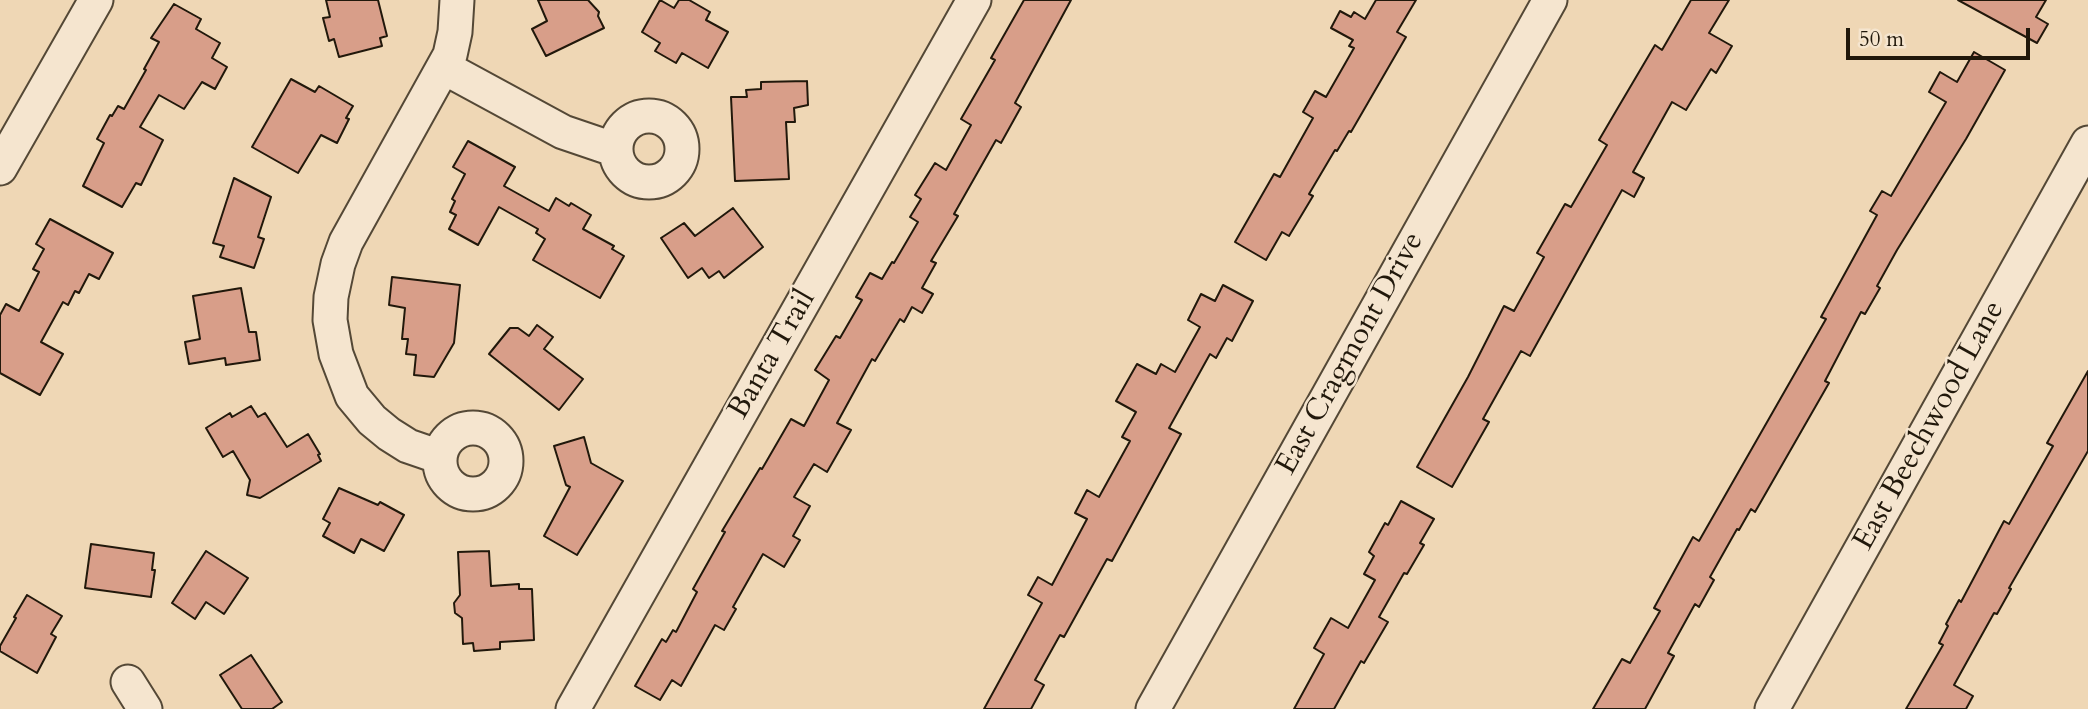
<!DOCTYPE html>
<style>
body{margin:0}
#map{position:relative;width:2088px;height:709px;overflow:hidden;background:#efd7b5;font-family:Cardo,serif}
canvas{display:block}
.scale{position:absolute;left:1846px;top:28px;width:184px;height:32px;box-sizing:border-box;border:4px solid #21180b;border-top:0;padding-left:9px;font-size:21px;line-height:24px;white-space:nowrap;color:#21180b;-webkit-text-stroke:5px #f5e5cf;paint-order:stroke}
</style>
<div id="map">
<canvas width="2088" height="709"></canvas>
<div class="scale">50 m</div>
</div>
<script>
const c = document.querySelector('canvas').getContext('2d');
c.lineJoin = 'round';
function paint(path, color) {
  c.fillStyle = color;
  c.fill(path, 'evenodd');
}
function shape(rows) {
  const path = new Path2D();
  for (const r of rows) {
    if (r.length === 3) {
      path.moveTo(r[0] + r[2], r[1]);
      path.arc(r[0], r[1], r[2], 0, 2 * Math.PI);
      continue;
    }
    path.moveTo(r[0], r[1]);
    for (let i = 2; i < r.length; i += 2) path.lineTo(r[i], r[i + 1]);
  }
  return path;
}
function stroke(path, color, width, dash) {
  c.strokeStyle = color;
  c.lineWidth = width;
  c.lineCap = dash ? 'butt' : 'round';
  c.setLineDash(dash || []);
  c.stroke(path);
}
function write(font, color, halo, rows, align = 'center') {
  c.font = font + ' Cardo,serif';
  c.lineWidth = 5;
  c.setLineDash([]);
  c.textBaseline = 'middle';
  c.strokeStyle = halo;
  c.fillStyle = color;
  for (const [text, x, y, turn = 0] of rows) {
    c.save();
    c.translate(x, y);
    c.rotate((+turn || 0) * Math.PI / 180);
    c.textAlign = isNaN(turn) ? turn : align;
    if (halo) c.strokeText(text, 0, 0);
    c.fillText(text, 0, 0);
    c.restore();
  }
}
const building = shape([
 [326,0,378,0,387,36,380,38,382,46,339,57,334,39,329,41,323,18,330,17,326,0],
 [538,0,588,0,599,12,598,16,604,28,546,56,532,29,547,21,538,0],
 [660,0,674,8,679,0,689,0,710,12,706,20,728,32,708,68,682,53,676,63,655,51,660,43,642,32,660,0],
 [1024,0,1071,0,1015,103,1021,107,1001,143,996,140,954,214,958,216,931,261,936,263,922,288,933,294,922,313,912,307,904,322,900,319,875,361,872,359,837,423,851,430,827,472,814,464,794,497,810,506,793,536,800,540,784,567,763,554,733,607,736,609,724,630,715,625,681,686,672,680,660,700,635,686,662,639,666,642,673,630,676,632,697,592,693,589,725,532,722,531,760,468,762,469,791,419,804,426,829,380,815,370,836,336,840,338,862,300,856,297,870,273,882,279,892,262,894,263,918,222,910,217,921,199,915,195,935,163,946,170,971,125,961,119,995,60,991,58,1024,0],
 [1376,0,1416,0,1397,32,1406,37,1351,132,1349,131,1337,151,1335,150,1309,194,1313,196,1289,236,1282,232,1266,260,1235,242,1274,174,1280,177,1313,118,1303,112,1315,91,1326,97,1354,48,1349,46,1353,40,1331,28,1340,11,1351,17,1354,12,1365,19,1376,0],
 [1691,0,1729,0,1709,33,1732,46,1716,73,1711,69,1686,110,1672,102,1633,172,1644,178,1634,197,1622,190,1530,356,1521,351,1483,419,1489,422,1452,487,1417,467,1468,377,1504,306,1514,311,1544,257,1537,253,1565,204,1571,207,1607,145,1599,140,1616,111,1655,45,1662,50,1691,0],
 [1958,0,2046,0,2036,17,2048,24,2037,43,1958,0],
 [174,4,201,19,196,29,220,43,212,58,227,67,215,89,202,82,184,109,159,95,140,127,163,140,141,185,136,183,122,207,83,186,104,143,97,139,110,115,112,116,118,106,124,109,146,70,144,69,159,42,151,38,174,4],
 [1974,52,2005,70,1966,139,1897,250,1877,286,1880,288,1865,314,1861,312,1825,381,1829,383,1755,512,1751,509,1739,530,1737,529,1710,577,1714,580,1699,607,1695,604,1668,653,1674,656,1645,709,1593,709,1622,659,1630,663,1660,611,1654,608,1693,537,1699,541,1826,319,1821,317,1877,215,1870,211,1882,191,1891,196,1946,102,1929,92,1940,72,1957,82,1974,52],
 [291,79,315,92,319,86,353,106,346,118,349,119,337,143,321,135,298,173,252,147,291,79],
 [807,81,808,105,794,108,795,122,786,122,789,179,735,181,731,97,747,97,746,90,761,89,761,82,807,81],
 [468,141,515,167,504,186,549,211,556,198,569,206,571,203,591,215,583,229,614,246,612,249,624,256,600,298,533,260,545,239,536,233,538,229,499,207,478,245,449,229,456,215,450,212,455,201,452,199,465,174,453,167,468,141],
 [234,178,271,197,258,237,264,239,254,268,220,257,224,246,213,243,234,178],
 [733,208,763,247,724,278,719,271,709,278,702,268,688,278,661,238,684,223,695,236,733,208],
 [50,219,113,253,99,279,89,274,79,293,75,291,68,305,63,302,41,342,63,354,40,395,0,373,0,315,6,304,19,311,39,272,33,269,44,249,36,244,50,219],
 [392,277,460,285,454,343,434,377,414,375,416,355,406,354,408,339,402,339,405,308,389,305,392,277],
 [1223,285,1253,301,1232,341,1227,338,1216,358,1210,354,1169,428,1181,434,1112,561,1107,559,1064,637,1060,635,1035,680,1044,685,1031,709,984,709,1042,603,1028,595,1038,577,1052,585,1087,519,1075,513,1087,490,1099,497,1130,441,1122,437,1136,412,1116,401,1137,364,1156,374,1161,364,1175,372,1200,327,1188,320,1201,294,1215,301,1223,285],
 [241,288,249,332,256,332,260,360,226,365,225,358,189,364,185,342,200,339,193,296,241,288],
 [537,325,553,337,544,349,583,379,559,410,489,354,510,328,518,328,529,336,537,325],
 [2088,371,2088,451,2009,588,2011,589,1997,614,1994,613,1954,685,1973,696,1966,709,1906,709,1943,645,1939,643,1948,626,1946,624,1959,600,1961,602,2004,521,2009,524,2053,446,2047,443,2088,371],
 [251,406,258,417,265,413,287,447,308,434,320,454,318,455,321,461,260,498,247,495,250,480,233,451,223,457,206,428,230,413,232,417,251,406],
 [584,437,591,463,623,481,577,555,544,536,570,487,566,485,554,446,584,437],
 [339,488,378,505,380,502,404,515,384,551,361,539,354,553,323,536,330,523,323,519,339,488],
 [1401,501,1434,519,1420,543,1424,545,1407,574,1404,573,1379,617,1388,622,1364,663,1361,661,1334,709,1294,709,1324,654,1314,648,1331,618,1348,628,1375,580,1364,574,1374,556,1369,552,1385,523,1388,525,1401,501],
 [91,544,154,553,152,570,155,570,151,597,85,588,91,544],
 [206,551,248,578,224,614,206,602,195,619,172,603,206,551],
 [489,551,491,586,519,584,519,589,532,589,534,640,500,642,500,649,474,651,473,643,463,644,462,618,455,613,454,603,460,595,458,552,489,551],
 [27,595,62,616,51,634,56,637,37,673,0,651,0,646,16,618,14,617,27,595],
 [251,655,282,702,272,709,242,709,220,675,251,655]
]);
paint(building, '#d89e89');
stroke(building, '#21180b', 2);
const minor = shape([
 [445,68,563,132,616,150],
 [649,149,33],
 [0,168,96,0],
 [473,461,33],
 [440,457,408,446,389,434,372,420,352,396,336,354,330,320,331,297,338,264,346,242,450,55,455,32,457,0],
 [128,682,145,709],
 [573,709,974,0],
 [1153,709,1550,0],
 [1772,709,2088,143]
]);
stroke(minor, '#544836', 37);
stroke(minor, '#f5e5cf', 33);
write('30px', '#21180b', '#f5e5cf', [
 ["East Cragmont Drive",1351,354,-61],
 ["Banta Trail",773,355,-60],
 ["East Beechwood Lane",1930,426,-61]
]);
</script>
